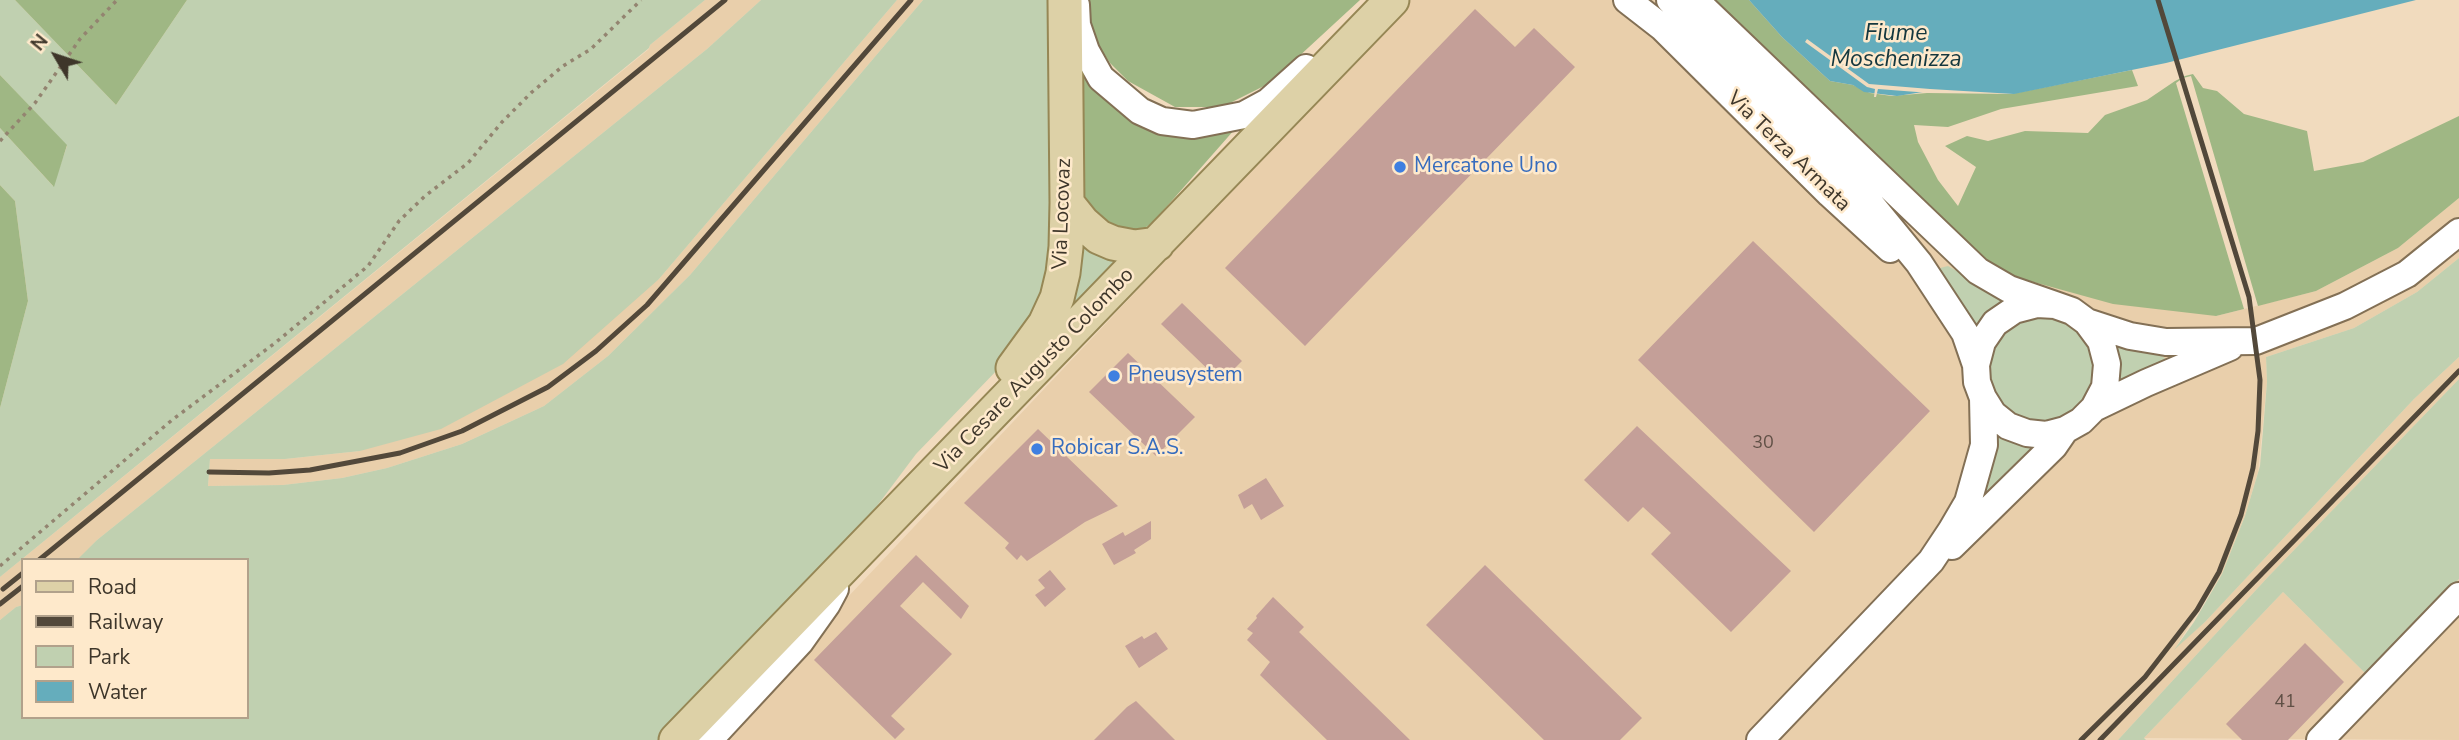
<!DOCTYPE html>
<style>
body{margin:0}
#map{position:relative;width:2459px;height:740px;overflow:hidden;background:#f1dbbe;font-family:"Nunito Sans",sans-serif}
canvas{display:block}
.legend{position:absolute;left:21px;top:558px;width:228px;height:161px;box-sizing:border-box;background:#fee9cb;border:2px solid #b1a18b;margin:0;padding:9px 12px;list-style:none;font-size:21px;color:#3e362a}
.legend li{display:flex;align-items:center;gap:14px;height:35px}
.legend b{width:35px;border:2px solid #b1a18b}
.north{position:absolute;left:21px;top:21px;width:70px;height:70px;-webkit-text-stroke:5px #fee9cb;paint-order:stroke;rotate:309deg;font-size:19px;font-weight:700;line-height:28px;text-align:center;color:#3e362a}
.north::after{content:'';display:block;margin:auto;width:24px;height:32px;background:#3e362a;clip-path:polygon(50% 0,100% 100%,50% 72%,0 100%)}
</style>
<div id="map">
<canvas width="2459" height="740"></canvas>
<ul class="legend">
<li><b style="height:9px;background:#ddd1a7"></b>Road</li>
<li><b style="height:9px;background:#52483a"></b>Railway</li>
<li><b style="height:19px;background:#c0d0b0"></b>Park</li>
<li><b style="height:19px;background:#65adbc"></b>Water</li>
</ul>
<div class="north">N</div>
</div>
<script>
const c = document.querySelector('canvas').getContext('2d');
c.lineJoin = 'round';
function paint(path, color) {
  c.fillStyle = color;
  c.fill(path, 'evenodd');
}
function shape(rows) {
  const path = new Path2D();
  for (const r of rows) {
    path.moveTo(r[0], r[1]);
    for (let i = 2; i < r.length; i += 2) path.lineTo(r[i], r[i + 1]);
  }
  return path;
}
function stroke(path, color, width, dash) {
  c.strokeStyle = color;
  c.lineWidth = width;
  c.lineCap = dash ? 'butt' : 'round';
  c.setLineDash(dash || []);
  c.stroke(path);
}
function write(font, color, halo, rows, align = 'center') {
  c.font = font + ' "Nunito Sans",sans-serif';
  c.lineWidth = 5;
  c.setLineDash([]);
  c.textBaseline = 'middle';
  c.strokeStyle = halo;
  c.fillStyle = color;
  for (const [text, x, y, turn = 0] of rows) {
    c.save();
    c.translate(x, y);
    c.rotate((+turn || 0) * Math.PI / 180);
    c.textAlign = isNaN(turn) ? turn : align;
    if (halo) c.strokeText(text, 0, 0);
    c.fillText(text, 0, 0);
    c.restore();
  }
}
paint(shape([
 [705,0,761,0,707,49,97,540,80,558,77,560,23,560,23,605,16,607,0,620,0,577,649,49,650,45],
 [897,0,923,0,690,275,608,356,544,406,462,444,387,468,342,478,283,485,208,486,210,459,285,459,360,451,659,279],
 [1411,0,1715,0,1982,259,2216,316,2316,291,2398,248,2459,198,2459,258,2417,292,2354,328,2266,357,2267,382,2258,472,2245,516,2222,574,2176,647,2205,622,2414,399,2459,357,2459,379,2267,578,2118,740,713,740],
 [2459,579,2459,740,2144,738,2283,592,2366,674]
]), '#e9cfab');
paint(shape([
 [0,0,15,0,116,105,187,0,705,0,650,45,649,48,0,577,0,408,28,301,15,201,0,185,0,128,53,186,67,146,0,75],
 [761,0,897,0,659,279,563,364,441,429,360,451,285,459,210,459,208,486,283,485,342,478,387,468,462,444,544,406,608,356,690,275,923,0,1052,0,1053,206,1049,269,1032,328,1002,365,916,454,853,538,658,740,0,740,0,620,16,607,23,605,23,717,247,717,247,560,77,560,97,540,707,49],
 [1086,238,1122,256,1074,308,1070,305,1076,248],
 [2459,258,2459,357,2414,399,2205,622,2174,650,2194,622,2222,574,2245,516,2260,466,2267,382,2266,357,2354,328,2417,292],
 [1948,266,2013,303,1977,340,1938,272,1940,268],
 [2022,315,2062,316,2091,344,2097,364,2094,385,2085,403,2069,416,2049,424,2029,423,2010,415,1986,382,1991,342],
 [2122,343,2158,353,2166,359,2160,367,2122,383,2118,376,2117,347],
 [2459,379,2459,579,2366,674,2283,592,2144,738,2146,740,2118,740,2267,578],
 [1997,433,2039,447,1986,499,1983,489]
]), '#c0d0b0');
paint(shape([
 [15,0,187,0,116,105],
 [1088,0,1360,0,1270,83,1222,107,1175,107,1128,81,1110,63,1097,43,1088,23],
 [1715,0,1749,0,1782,37,1830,81,1853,85,1870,93,1892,96,1927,93,2011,94,2132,70,2138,86,2001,109,1948,127,1914,125,1918,142,1938,180,1958,206,1976,167,1945,146,1967,136,1988,141,2025,131,2088,133,2105,115,2147,100,2175,81,2185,76,2193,74,2203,88,2217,91,2244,114,2307,131,2314,171,2363,162,2459,116,2459,198,2398,248,2316,291,2258,306,2191,76,2183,78,2176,83,2244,309,2216,316,2113,304,2019,278,1982,259],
 [1086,70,1106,95,1235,129,1154,221,1136,235,1121,235,1087,204,1078,186,1075,74],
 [0,75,67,145,54,187,0,128],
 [0,185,15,201,28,301,0,408]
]), '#9fb784');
paint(shape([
 [1749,0,2416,0,2166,63,2014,94,1930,89,1923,92,1897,96,1864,92,1853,85,1830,81,1782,37]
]), '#65adbc');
paint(shape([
 [1807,39,1869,84,1930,89,1930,93,1878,89,1876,97,1874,97,1875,89,1867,87,1805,42]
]), '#f1dbbe');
paint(shape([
 [1475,9,1515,47,1534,28,1575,67,1305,346,1225,268],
 [1753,241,1930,411,1814,532,1638,360],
 [1182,303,1242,361,1221,382,1161,324],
 [1128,353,1195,417,1156,456,1089,392],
 [1637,426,1791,571,1731,632,1651,554,1671,533,1643,507,1628,522,1584,480],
 [1038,429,1118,506,1085,522,1027,561,1021,555,1017,560,1005,548,1009,543,964,503],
 [1266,478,1284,506,1261,520,1252,504,1244,509,1238,495],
 [1151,521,1151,539,1134,550,1136,553,1114,565,1102,544,1123,532,1125,536],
 [916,555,969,606,961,619,923,582,900,606,952,654,891,716,905,729,895,739,814,660],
 [1485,565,1642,718,1620,740,1544,740,1426,625],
 [1050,570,1066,589,1045,607,1035,595,1045,588,1038,580],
 [1273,597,1304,627,1299,632,1410,740,1327,740,1260,675,1270,662,1247,640,1253,633,1247,629,1257,618,1256,616],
 [1156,632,1168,649,1139,668,1125,646,1142,636,1144,639],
 [2305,643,2344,682,2288,740,2242,740,2226,724],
 [1136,701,1175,740,1094,740,1127,707]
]), '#c49f98');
const minor = shape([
 [1627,0,1663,28,1830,194,1890,249],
 [1670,0,1860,191,1919,263,1965,333,1976,365],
 [1695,0,1978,271,2009,289,2055,305,2072,311,2087,322,2101,341,2107,364,2105,387,2094,408,2081,421,2065,430,2046,435,2027,433,2008,426,1993,414,1983,398,1977,382,1976,365,1982,342,1995,323,2014,310,2037,304,2055,305],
 [1076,5,1077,25,1086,51,1101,78,1140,111,1162,121,1193,125,1244,115,1268,102,1306,68],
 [2087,322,2130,336,2166,342,2256,341,2345,306,2407,274,2459,232],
 [2094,408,2146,383,2230,347],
 [1952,546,2054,446,2065,430],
 [709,740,800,642,827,604,835,589],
 [1760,740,1931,561,1951,531,1968,502,1984,445,1983,398],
 [2320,740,2459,596]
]);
const major = shape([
 [1067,203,1083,223,1099,237,1113,243,1134,247,1157,244],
 [1013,368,1045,324,1057,298,1063,273,1066,247,1067,203,1065,0],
 [676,740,1392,0]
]);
stroke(minor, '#837055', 30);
stroke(major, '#968755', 37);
stroke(shape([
 [0,141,35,103,80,39,117,0],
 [0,566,172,420,275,343,368,266,399,221,425,196,468,163,502,122,532,92,563,66,591,49,641,0]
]), '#938470', 3.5, [3.5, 5]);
stroke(minor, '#fff', 26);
stroke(major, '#ddd1a7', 33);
stroke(shape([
 [209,472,269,473,310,470,400,453,462,431,548,387,596,351,647,305,911,0],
 [39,560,725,0],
 [3,589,23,573],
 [0,604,23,586],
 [2081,740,2145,677,2197,610,2219,572,2241,515,2253,468,2258,431,2260,380,2249,297,2158,0],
 [2100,740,2459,371]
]), '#52483a', 5);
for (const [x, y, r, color] of [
 [1400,167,7,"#3f7fe0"],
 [1114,376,7,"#3f7fe0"],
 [1037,449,7,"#3f7fe0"]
]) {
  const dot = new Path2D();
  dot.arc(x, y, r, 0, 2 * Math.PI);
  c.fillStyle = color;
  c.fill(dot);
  stroke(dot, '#fee9cb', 2.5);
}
write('18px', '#605046', null, [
 ["30",1763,444],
 ["41",2285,703]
]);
write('21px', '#3e362a', '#fee9cb', [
 ["Via Terza Armata",1788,152,44],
 ["Via Locovaz",1063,214,-88],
 ["Via Cesare Augusto Colombo",1035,371,-46]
]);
write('21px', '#366cbe', '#fee9cb', [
 ["Mercatone Uno",1414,167],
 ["Pneusystem",1128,376],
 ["Robicar S.A.S.",1051,449]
], 'left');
write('italic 23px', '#14373e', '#fee9cb', [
 ["Fiume",1896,34],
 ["Moschenizza",1896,60]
]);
</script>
